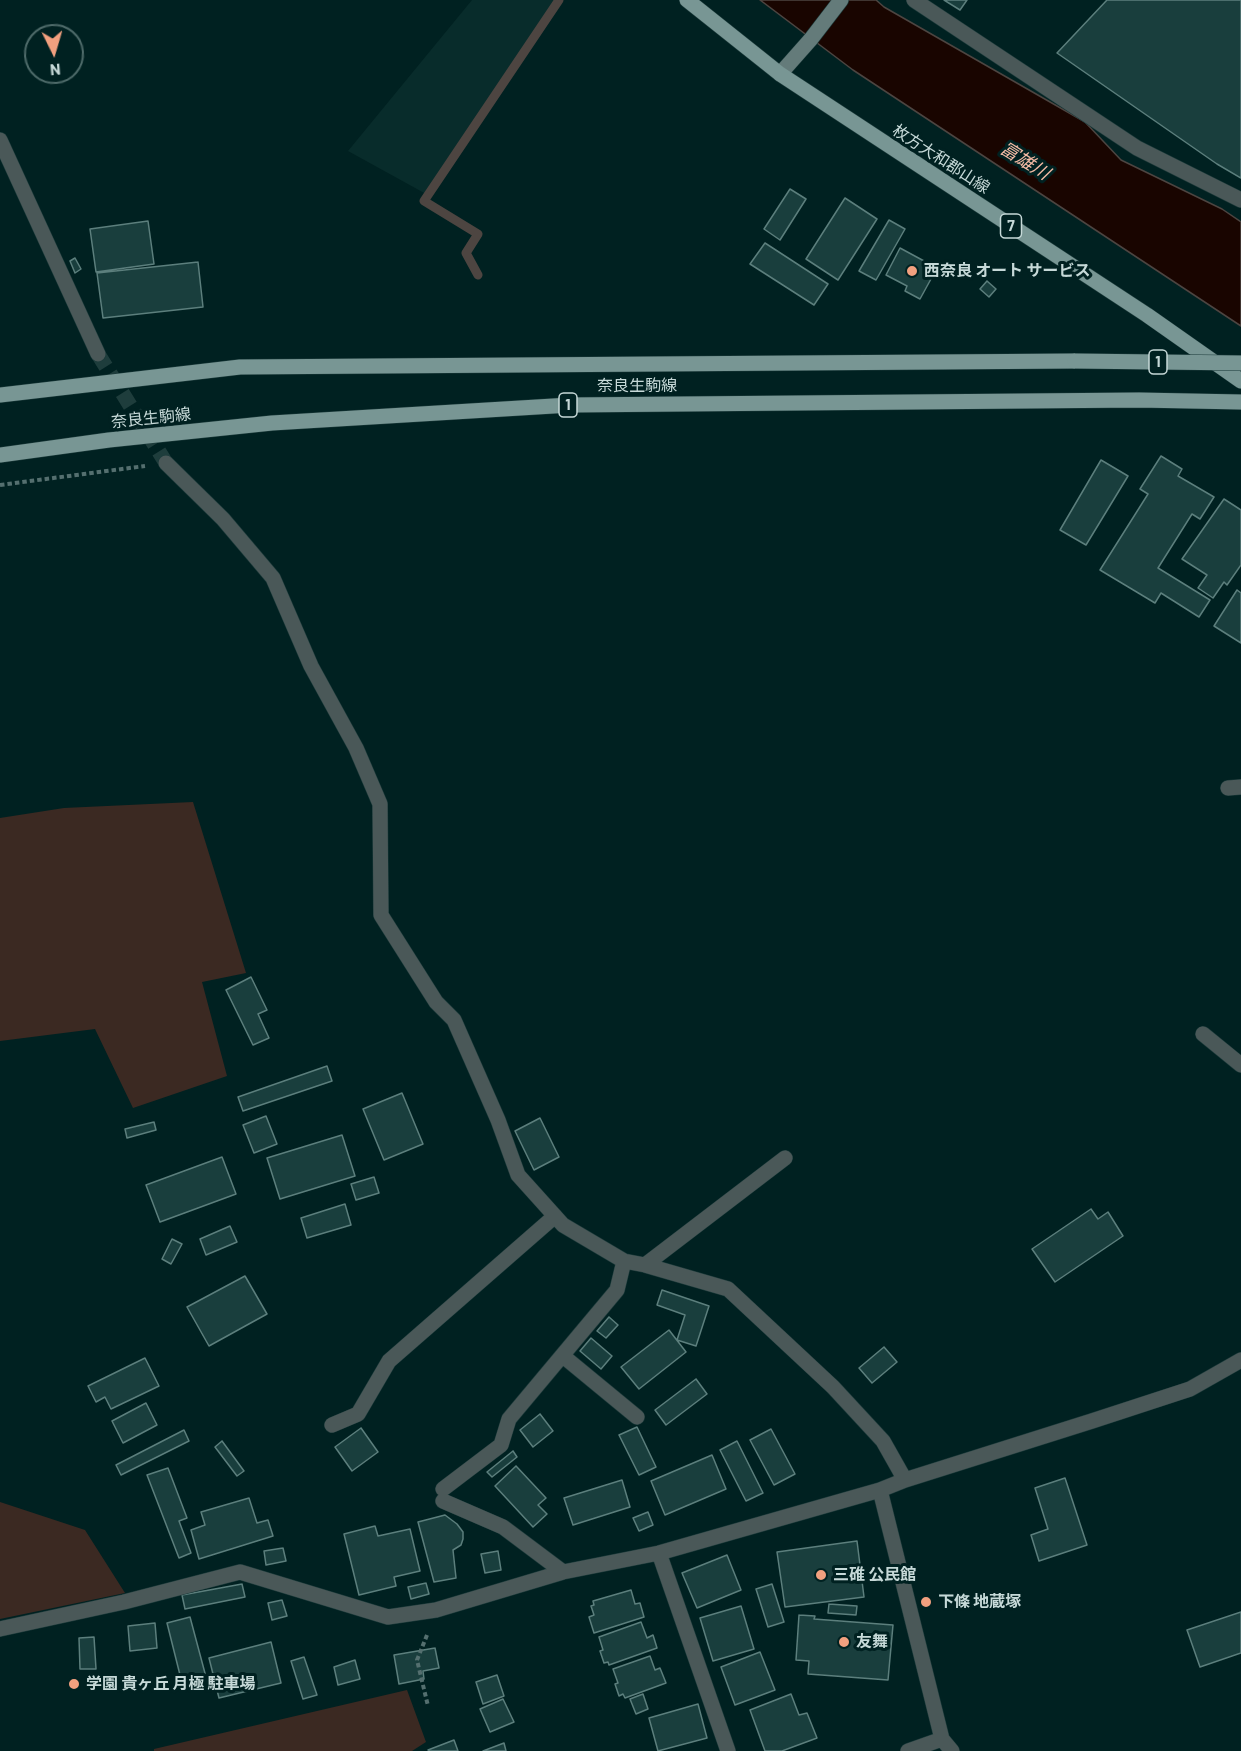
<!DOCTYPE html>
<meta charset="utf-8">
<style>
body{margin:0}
#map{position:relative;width:1241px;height:1751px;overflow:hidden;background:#002121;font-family:Barlow,sans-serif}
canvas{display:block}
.north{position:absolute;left:24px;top:24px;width:60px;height:60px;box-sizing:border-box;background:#002121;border:2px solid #4f6b6a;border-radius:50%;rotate:175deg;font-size:16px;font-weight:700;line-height:24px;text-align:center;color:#c6d9d8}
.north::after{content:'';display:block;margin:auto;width:21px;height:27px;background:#f2a07f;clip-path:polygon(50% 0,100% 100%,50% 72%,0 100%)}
</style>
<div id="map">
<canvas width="1241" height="1751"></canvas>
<div class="north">N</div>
</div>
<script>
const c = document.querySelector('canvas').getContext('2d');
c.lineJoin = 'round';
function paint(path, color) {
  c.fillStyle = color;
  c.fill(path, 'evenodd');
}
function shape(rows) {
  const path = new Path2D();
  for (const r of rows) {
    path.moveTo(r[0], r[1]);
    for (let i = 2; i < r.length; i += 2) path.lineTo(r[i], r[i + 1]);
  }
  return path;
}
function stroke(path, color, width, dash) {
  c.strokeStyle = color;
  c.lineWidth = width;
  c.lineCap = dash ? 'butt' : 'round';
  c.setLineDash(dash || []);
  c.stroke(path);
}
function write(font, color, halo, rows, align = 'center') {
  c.font = font + ' Barlow,"Noto Sans JP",sans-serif';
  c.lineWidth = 6;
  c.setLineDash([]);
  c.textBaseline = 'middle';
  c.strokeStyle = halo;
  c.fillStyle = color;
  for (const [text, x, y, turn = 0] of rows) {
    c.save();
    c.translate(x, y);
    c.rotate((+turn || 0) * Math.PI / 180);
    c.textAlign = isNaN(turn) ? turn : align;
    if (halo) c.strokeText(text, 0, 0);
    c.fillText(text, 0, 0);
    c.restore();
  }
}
paint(shape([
 [472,0,555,0,426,194,348,151]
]), '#082c2b');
paint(shape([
 [193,802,246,973,202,982,227,1076,133,1108,95,1029,0,1041,0,818,64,808],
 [0,1502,85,1530,125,1593,0,1619],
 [407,1690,426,1742,412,1751,154,1751,154,1749]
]), '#3b2922');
const water = shape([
 [760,0,876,0,884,7,1085,122,1121,160,1222,209,1241,222,1241,326,853,70,760,0]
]);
paint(water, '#190500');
stroke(water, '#4d4541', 1.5);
stroke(shape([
 [478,275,466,253,478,234,424,201,559,0]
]), '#4d4541', 9);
const building = shape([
 [944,0,967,0,960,10,944,0],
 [1107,0,1241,0,1241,178,1217,164,1057,53,1107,0],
 [790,189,806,199,780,240,764,229,790,189],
 [845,198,877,219,838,280,806,259,845,198],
 [889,220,905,229,876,280,859,271,889,220],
 [148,221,154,264,96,272,90,229,148,221],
 [765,243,828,284,814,305,750,264,765,243],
 [900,248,937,268,920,299,905,291,907,286,886,275,900,248],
 [75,258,81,269,75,273,70,261,75,258],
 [198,262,203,307,103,318,97,273,198,262],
 [987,281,996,289,989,297,980,289,987,281],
 [1161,456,1182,469,1178,476,1214,497,1200,519,1192,514,1158,568,1210,600,1199,617,1161,593,1155,603,1100,570,1148,494,1140,489,1161,456],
 [1101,460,1128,476,1086,545,1060,530,1101,460],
 [1224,499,1241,510,1241,565,1227,585,1224,582,1213,598,1198,588,1207,575,1182,559,1224,499],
 [1237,590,1241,593,1241,643,1214,626,1237,590],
 [251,977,267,1010,258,1014,269,1038,253,1045,226,990,251,977],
 [327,1066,332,1081,243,1111,238,1097,327,1066],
 [402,1093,423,1144,384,1160,363,1109,402,1093],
 [266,1116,277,1144,254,1153,243,1125,266,1116],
 [540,1118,559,1157,534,1170,515,1131,540,1118],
 [154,1122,156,1130,127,1138,125,1129,154,1122],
 [342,1135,355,1176,280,1199,267,1158,342,1135],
 [222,1157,236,1194,160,1222,146,1185,222,1157],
 [374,1177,379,1193,356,1200,351,1184,374,1177],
 [345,1204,351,1225,307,1238,301,1218,345,1204],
 [1091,1209,1098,1219,1108,1212,1123,1236,1055,1282,1032,1249,1091,1209],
 [230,1226,237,1242,206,1255,200,1239,230,1226],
 [172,1239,182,1244,171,1264,162,1259,172,1239],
 [245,1276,267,1314,209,1346,187,1307,245,1276],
 [662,1290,709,1306,696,1346,677,1340,685,1315,657,1305,662,1290],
 [609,1317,618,1325,606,1338,597,1331,609,1317],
 [669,1330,686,1352,639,1389,621,1367,669,1330],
 [591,1338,612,1356,601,1369,580,1351,591,1338],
 [884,1347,897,1362,872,1383,859,1368,884,1347],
 [145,1358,159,1386,111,1409,105,1397,96,1402,88,1386,145,1358],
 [696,1379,707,1394,666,1425,655,1410,696,1379],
 [146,1403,157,1425,123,1443,112,1421,146,1403],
 [540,1414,553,1431,533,1447,520,1430,540,1414],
 [637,1427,656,1467,639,1475,619,1435,637,1427],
 [361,1428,378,1452,352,1471,335,1447,361,1428],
 [771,1429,795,1474,774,1485,750,1440,771,1429],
 [184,1430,189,1441,121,1475,116,1465,184,1430],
 [222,1441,244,1471,237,1476,215,1447,222,1441],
 [737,1441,763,1493,746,1501,720,1450,737,1441],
 [513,1451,517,1457,492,1477,487,1472,513,1451],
 [712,1455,726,1489,665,1515,651,1481,712,1455],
 [516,1466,546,1498,538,1505,547,1514,533,1527,495,1486,516,1466],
 [168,1468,187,1518,179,1521,191,1553,179,1558,147,1475,168,1468],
 [1065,1478,1087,1545,1039,1561,1031,1535,1048,1529,1035,1488,1065,1478],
 [622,1480,630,1507,573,1525,564,1498,622,1480],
 [249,1498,257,1523,268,1520,273,1536,199,1559,191,1530,205,1525,201,1512,249,1498],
 [648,1512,653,1525,639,1531,633,1518,648,1512],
 [445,1515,457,1524,463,1532,463,1539,461,1545,453,1550,456,1578,434,1582,418,1522,445,1515],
 [375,1526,378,1536,410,1529,420,1571,394,1577,396,1586,359,1595,344,1534,375,1526],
 [857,1541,864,1597,785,1607,777,1552,857,1541],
 [283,1548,286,1561,266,1565,264,1551,283,1548],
 [498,1551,501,1570,485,1573,481,1554,498,1551],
 [727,1555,741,1590,697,1608,682,1573,727,1555],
 [426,1583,429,1594,411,1599,408,1587,426,1583],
 [242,1584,245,1597,185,1609,182,1595,242,1584],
 [772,1584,784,1622,768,1627,756,1589,772,1584],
 [631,1590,635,1604,640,1603,644,1617,594,1633,589,1617,594,1615,591,1606,594,1605,593,1601,631,1590],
 [282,1600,287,1616,272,1620,268,1603,282,1600],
 [829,1604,857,1606,856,1615,828,1613,829,1604],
 [741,1606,754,1649,713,1661,700,1618,741,1606],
 [1241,1612,1241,1653,1200,1667,1187,1630,1241,1612],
 [799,1615,815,1616,814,1619,893,1625,888,1680,808,1674,809,1661,796,1660,799,1615],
 [190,1617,206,1677,182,1683,167,1623,190,1617],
 [641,1622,647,1638,653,1635,657,1648,609,1665,608,1662,604,1663,600,1651,603,1650,599,1637,641,1622],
 [155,1623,157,1648,130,1651,128,1626,155,1623],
 [94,1637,96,1669,80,1669,79,1638,94,1637],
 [271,1642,281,1683,219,1698,209,1658,271,1642],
 [435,1648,439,1668,423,1671,424,1679,399,1684,394,1655,435,1648],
 [760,1652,775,1690,735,1705,721,1667,760,1652],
 [650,1656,655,1670,660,1668,666,1683,625,1698,623,1694,619,1696,615,1684,618,1683,613,1669,650,1656],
 [304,1657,317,1695,303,1699,291,1661,304,1657],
 [355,1660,360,1679,338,1685,334,1667,355,1660],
 [497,1675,504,1696,483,1704,476,1682,497,1675],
 [643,1694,648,1709,636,1714,630,1699,643,1694],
 [791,1694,799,1715,807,1713,817,1738,782,1751,765,1751,750,1710,791,1694],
 [503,1699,514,1722,490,1732,480,1709,503,1699],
 [698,1704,707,1738,658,1751,649,1718,698,1704],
 [454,1740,458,1751,429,1751,428,1750,454,1740],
 [504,1743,506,1751,483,1751,504,1743]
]);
paint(building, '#193e3d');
stroke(building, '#5c7f7d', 1.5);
stroke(shape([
 [98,354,166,463]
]), '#1e3d3c', 15, [15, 8]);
const minor = shape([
 [914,0,1137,148,1241,200],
 [0,140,98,354],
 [166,463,223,519,273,578,311,666,356,748,380,804,381,915,436,1002,454,1020,498,1120,518,1175,563,1225,624,1261,645,1265,728,1289,833,1387,883,1441,905,1480],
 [1228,788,1241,787],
 [1203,1034,1241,1065],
 [645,1265,785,1158],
 [563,1356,637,1417],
 [332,1425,358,1414,389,1361,555,1216],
 [443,1489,501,1445,509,1419,617,1290,624,1261],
 [880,1490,942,1739,952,1751],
 [443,1501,503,1527,563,1572],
 [659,1553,728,1751],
 [0,1629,124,1602,240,1572,388,1617,436,1610,563,1572,659,1553,880,1490,905,1480,1092,1421,1190,1389,1241,1360],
 [908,1751,942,1739]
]);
const secondary = shape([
 [780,74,811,39,841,0]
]);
const primary = shape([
 [687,0,780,74,1147,315,1241,381],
 [0,395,240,367,1075,361],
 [0,455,109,440,272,423,570,405,1139,400,1241,402]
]);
stroke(minor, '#1c3b3b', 16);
stroke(secondary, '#1c3b3b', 16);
stroke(primary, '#1c3b3b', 16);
stroke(shape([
 [0,485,145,466],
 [427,1635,417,1660,428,1706]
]), '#546f6f', 4, [4.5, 3]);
stroke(minor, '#4a5858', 15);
stroke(secondary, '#647b7a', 15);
stroke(primary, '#789694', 15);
const primaryBridge = shape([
 [1075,361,1241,363]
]);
stroke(primaryBridge, '#1c3b3b', 16, []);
stroke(primaryBridge, '#789694', 15);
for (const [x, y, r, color] of [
 [912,271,6,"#f2a07f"],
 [821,1575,6,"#f2a07f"],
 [926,1602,6,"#f2a07f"],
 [844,1642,6,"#f2a07f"],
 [74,1684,6,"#f2a07f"]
]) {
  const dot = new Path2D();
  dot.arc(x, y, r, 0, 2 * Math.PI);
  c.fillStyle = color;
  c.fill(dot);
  stroke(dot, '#002121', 2);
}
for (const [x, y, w] of [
 [1011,226,21],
 [1158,362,18],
 [568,405,18]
]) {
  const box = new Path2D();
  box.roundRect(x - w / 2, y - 12, w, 24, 4.5);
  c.fillStyle = '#002121';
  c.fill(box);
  stroke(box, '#c6d9d8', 1.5);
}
write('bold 15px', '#c6d9d8', null, [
 ["7",1011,226],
 ["1",1158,362],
 ["1",568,405]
]);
write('16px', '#c6d9d8', '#002121', [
 ["枚方大和郡山線",941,159,33],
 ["奈良生駒線",637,386],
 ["奈良生駒線",151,418,-6]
]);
write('bold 16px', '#c6d9d8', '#002121', [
 ["西奈良 オート サービス",924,271],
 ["三碓 公民館",833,1575],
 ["下條 地蔵塚",938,1602],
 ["友舞",856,1642],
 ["学園 貴ヶ丘 月極 駐車場",86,1684]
], 'left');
write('italic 18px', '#f2baa4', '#002121', [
 ["富雄川",1025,161,32]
]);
</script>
